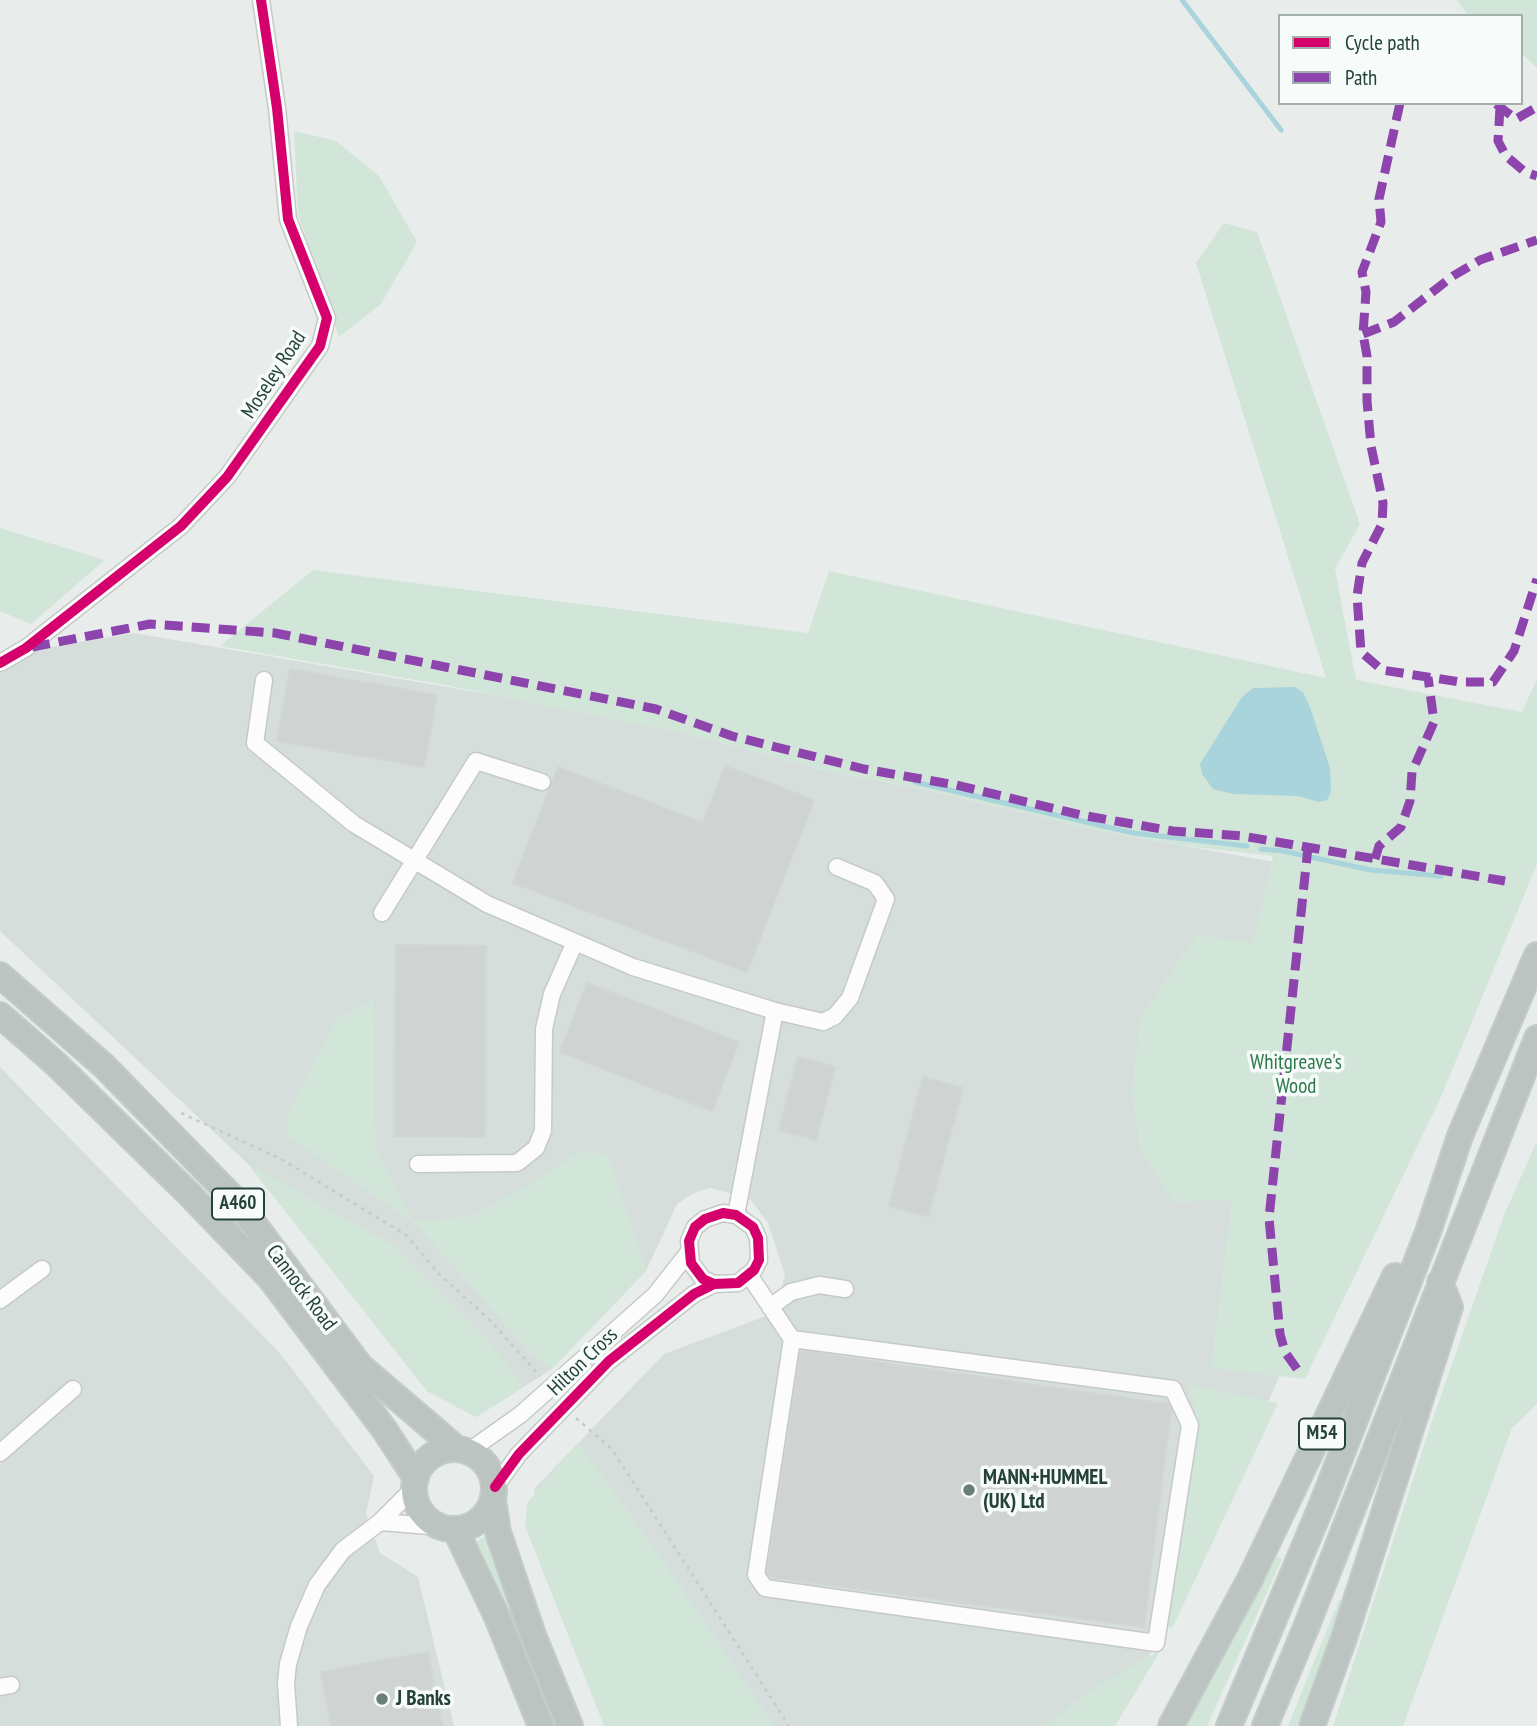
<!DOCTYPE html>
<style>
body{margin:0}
#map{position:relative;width:1537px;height:1726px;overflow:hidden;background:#e8edeb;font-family:"PT Sans Narrow",sans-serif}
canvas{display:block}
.legend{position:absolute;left:1278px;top:14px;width:245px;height:91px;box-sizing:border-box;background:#f7fbf9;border:2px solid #a3b1ad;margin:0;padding:9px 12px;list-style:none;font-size:21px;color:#24423a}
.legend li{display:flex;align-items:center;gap:14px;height:35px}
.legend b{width:35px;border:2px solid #a3b1ad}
</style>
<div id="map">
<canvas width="1537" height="1726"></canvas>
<ul class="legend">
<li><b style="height:9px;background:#d6006c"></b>Cycle path</li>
<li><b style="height:9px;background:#8e44ad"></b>Path</li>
</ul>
</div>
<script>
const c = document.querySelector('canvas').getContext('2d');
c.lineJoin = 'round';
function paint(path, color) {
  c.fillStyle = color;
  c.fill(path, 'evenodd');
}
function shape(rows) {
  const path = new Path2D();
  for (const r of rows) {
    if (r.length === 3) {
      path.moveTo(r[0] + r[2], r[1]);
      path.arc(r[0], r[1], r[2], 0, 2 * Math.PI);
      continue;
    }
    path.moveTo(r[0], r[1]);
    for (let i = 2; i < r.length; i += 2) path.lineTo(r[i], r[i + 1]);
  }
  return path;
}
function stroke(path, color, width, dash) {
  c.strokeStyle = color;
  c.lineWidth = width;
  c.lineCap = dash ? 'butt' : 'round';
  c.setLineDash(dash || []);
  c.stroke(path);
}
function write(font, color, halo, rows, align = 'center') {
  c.font = font + ' "PT Sans Narrow",sans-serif';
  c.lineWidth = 7;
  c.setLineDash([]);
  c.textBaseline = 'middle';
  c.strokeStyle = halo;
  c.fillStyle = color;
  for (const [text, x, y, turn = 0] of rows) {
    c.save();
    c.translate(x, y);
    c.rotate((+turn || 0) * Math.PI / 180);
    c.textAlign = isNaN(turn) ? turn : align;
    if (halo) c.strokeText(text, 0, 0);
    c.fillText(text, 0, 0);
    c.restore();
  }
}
paint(shape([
 [134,633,529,701,702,737,815,768,931,791,1100,831,1371,879,1280,1375,1183,1594,1111,1726,617,1726,568,1605,534,1489,664,1354,774,1313,785,1275,768,1223,750,1199,710,1188,694,1193,677,1204,646,1271,552,1369,476,1417,427,1391,248,1164,0,931,0,674,32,650],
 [0,1067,279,1352,374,1476,366,1514,380,1553,418,1577,454,1726,0,1726]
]), '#d6dedb');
paint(shape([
 [1457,0,1537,0,1537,68,1521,53,1521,16,1468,16],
 [294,131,336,141,379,176,417,242,381,304,339,337,298,214],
 [1224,223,1257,232,1360,524,1335,569,1356,680,1522,712,1537,679,1537,864,1441,1097,1305,1379,1211,1368,1232,1200,1173,1202,1140,1149,1132,1094,1140,1018,1197,935,1253,943,1273,856,1185,846,1100,831,931,791,815,768,702,737,450,686,220,646,313,570,808,633,829,571,1326,678,1196,263],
 [0,528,105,560,31,624,0,611],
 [373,1000,375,1147,414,1222,472,1216,534,1182,581,1150,608,1156,646,1271,552,1369,531,1353,414,1222,288,1137,287,1115,336,1019],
 [1537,1141,1537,1404,1512,1428,1403,1726,1333,1726,1430,1427,1504,1215],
 [248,1164,392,1245,488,1339,524,1387,476,1417,427,1391],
 [1188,1384,1278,1403,1172,1629,1166,1625,1185,1528,1198,1423],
 [578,1442,664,1562,774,1726,604,1726,525,1526,527,1503],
 [489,1535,562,1726,551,1726,491,1574,471,1544],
 [1277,1556,1282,1559,1207,1726,1186,1726],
 [1339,1600,1343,1601,1297,1726,1288,1726],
 [1161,1650,1115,1726,1043,1726,1099,1685]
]), '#d1e6d8');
paint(shape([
 [1295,687,1303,692,1310,707,1330,768,1331,792,1327,800,1319,802,1298,796,1233,794,1213,789,1202,774,1200,764,1242,697,1253,688]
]), '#a9d4db');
stroke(shape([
 [1182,0,1281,130],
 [915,782,1133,833,1247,846],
 [1261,849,1283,851,1371,870,1441,876]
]), '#a9d4db', 5);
const building = shape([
 [290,669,437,695,424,767,277,741,290,669],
 [725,766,814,800,747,972,513,883,558,767,703,823,725,766],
 [396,945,486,946,485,1137,394,1136,396,945],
 [587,983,739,1042,712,1111,560,1052,587,983],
 [798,1057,835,1067,816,1140,779,1130,798,1057],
 [923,1077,963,1088,928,1216,889,1206,923,1077],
 [801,1351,1168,1404,1171,1410,1144,1627,770,1577,767,1572,801,1351],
 [428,1652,442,1726,331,1726,321,1672,428,1652]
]);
paint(building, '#cfd4d2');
stroke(building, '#d1d6d4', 2);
const minor = shape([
 [0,663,26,648,181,526,227,477,320,346,327,318,288,219,277,108,261,0],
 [264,680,255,743,354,824,487,904,633,967,775,1011,823,1022,835,1016,850,998,886,899,875,883,837,867],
 [382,913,476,761,542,782],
 [418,1164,517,1163,536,1148,543,1131,544,1029,552,994,575,942],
 [736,1215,775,1011],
 [749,1275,792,1339,756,1575,765,1588,1156,1643,1190,1425,1173,1389,792,1339],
 [0,1300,42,1269],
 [770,1307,791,1292,819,1285,845,1289],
 [469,1451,520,1415,655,1295,688,1253],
 [0,1453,73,1389],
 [495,1487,519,1454,609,1361,694,1294,714,1284,738,1283,754,1270,759,1260,758,1238,753,1227,736,1215,723,1213,705,1219,695,1227,689,1241,691,1263,703,1279,714,1284],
 [380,1522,442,1527],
 [0,1687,11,1685],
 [289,1726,286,1683,288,1664,299,1626,317,1585,343,1550,380,1522,414,1488]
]);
const highway = shape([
 [0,975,104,1066,239,1204,360,1366,457,1449],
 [0,1015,56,1064,189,1194,270,1278,384,1429,416,1478],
 [454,1489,40],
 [493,1500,498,1532,533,1635,570,1726],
 [455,1529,497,1617,541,1726],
 [1171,1726,1250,1579,1395,1276],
 [1229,1726,1321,1507,1428,1232,1460,1136,1537,955],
 [1265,1726,1307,1625,1537,1038],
 [1312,1726,1344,1638,1450,1307,1440,1282]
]);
stroke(minor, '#c5cac8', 19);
stroke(highway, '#c3ccc9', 28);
stroke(shape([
 [181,1113,281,1159,406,1235,441,1276,489,1319,540,1376],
 [576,1418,612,1449,789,1726]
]), '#c3ccca', 2.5, [3.5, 5]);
stroke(minor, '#fcfcfc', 16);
stroke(highway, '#bcc4c2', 24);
stroke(shape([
 [1400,103,1379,199,1381,222,1362,272,1366,292,1363,334,1367,356,1367,401,1371,446,1383,503,1382,524,1362,563,1357,596,1361,652,1382,670,1460,682,1493,682,1514,651,1537,579],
 [1496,104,1516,119,1537,107],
 [1500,108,1498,141,1506,156,1525,172,1537,176],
 [1363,334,1394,322,1453,276,1480,260,1537,240],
 [32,647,150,624,275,633,656,709,732,736,864,769,956,785,1081,815,1173,831,1242,836,1505,881],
 [1375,859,1379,846,1401,827,1410,801,1412,772,1434,722,1428,677],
 [1297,1369,1285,1352,1280,1334,1269,1218,1308,847]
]), '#8e44ad', 9, [18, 9]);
stroke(shape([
 [0,663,26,648,181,526,227,477,320,346,327,318,288,219,277,108,261,0],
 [495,1487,519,1454,609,1361,694,1294,714,1284,738,1283,754,1270,759,1260,758,1238,753,1227,736,1215,723,1213,705,1219,695,1227,689,1241,691,1263,703,1279,714,1284]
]), '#d6006c', 10);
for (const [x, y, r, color] of [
 [969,1490,7,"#697e78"],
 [382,1699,7,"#697e78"]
]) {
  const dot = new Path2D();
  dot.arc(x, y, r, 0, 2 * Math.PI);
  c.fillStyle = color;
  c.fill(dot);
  stroke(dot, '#f7fbf9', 2.5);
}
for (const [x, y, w] of [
 [238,1204,52],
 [1322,1434,46]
]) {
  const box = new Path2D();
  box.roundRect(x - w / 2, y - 15.5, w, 31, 5);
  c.fillStyle = '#f7fbf9';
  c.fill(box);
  stroke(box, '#24423a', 2);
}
write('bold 19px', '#24423a', null, [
 ["A460",238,1204],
 ["M54",1322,1434]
]);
write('21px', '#24423a', '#f7fbf9', [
 ["Moseley Road",274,375,-57],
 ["Cannock Road",301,1288,53],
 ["Hilton Cross",583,1362,-44]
]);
write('21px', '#2d7a4b', '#f7fbf9', [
 ["Whitgreave's",1296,1063],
 ["Wood",1296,1087]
]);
write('bold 21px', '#24423a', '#f7fbf9', [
 ["MANN+HUMMEL",983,1478],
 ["(UK) Ltd",983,1502],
 ["J Banks",396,1699]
], 'left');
</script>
